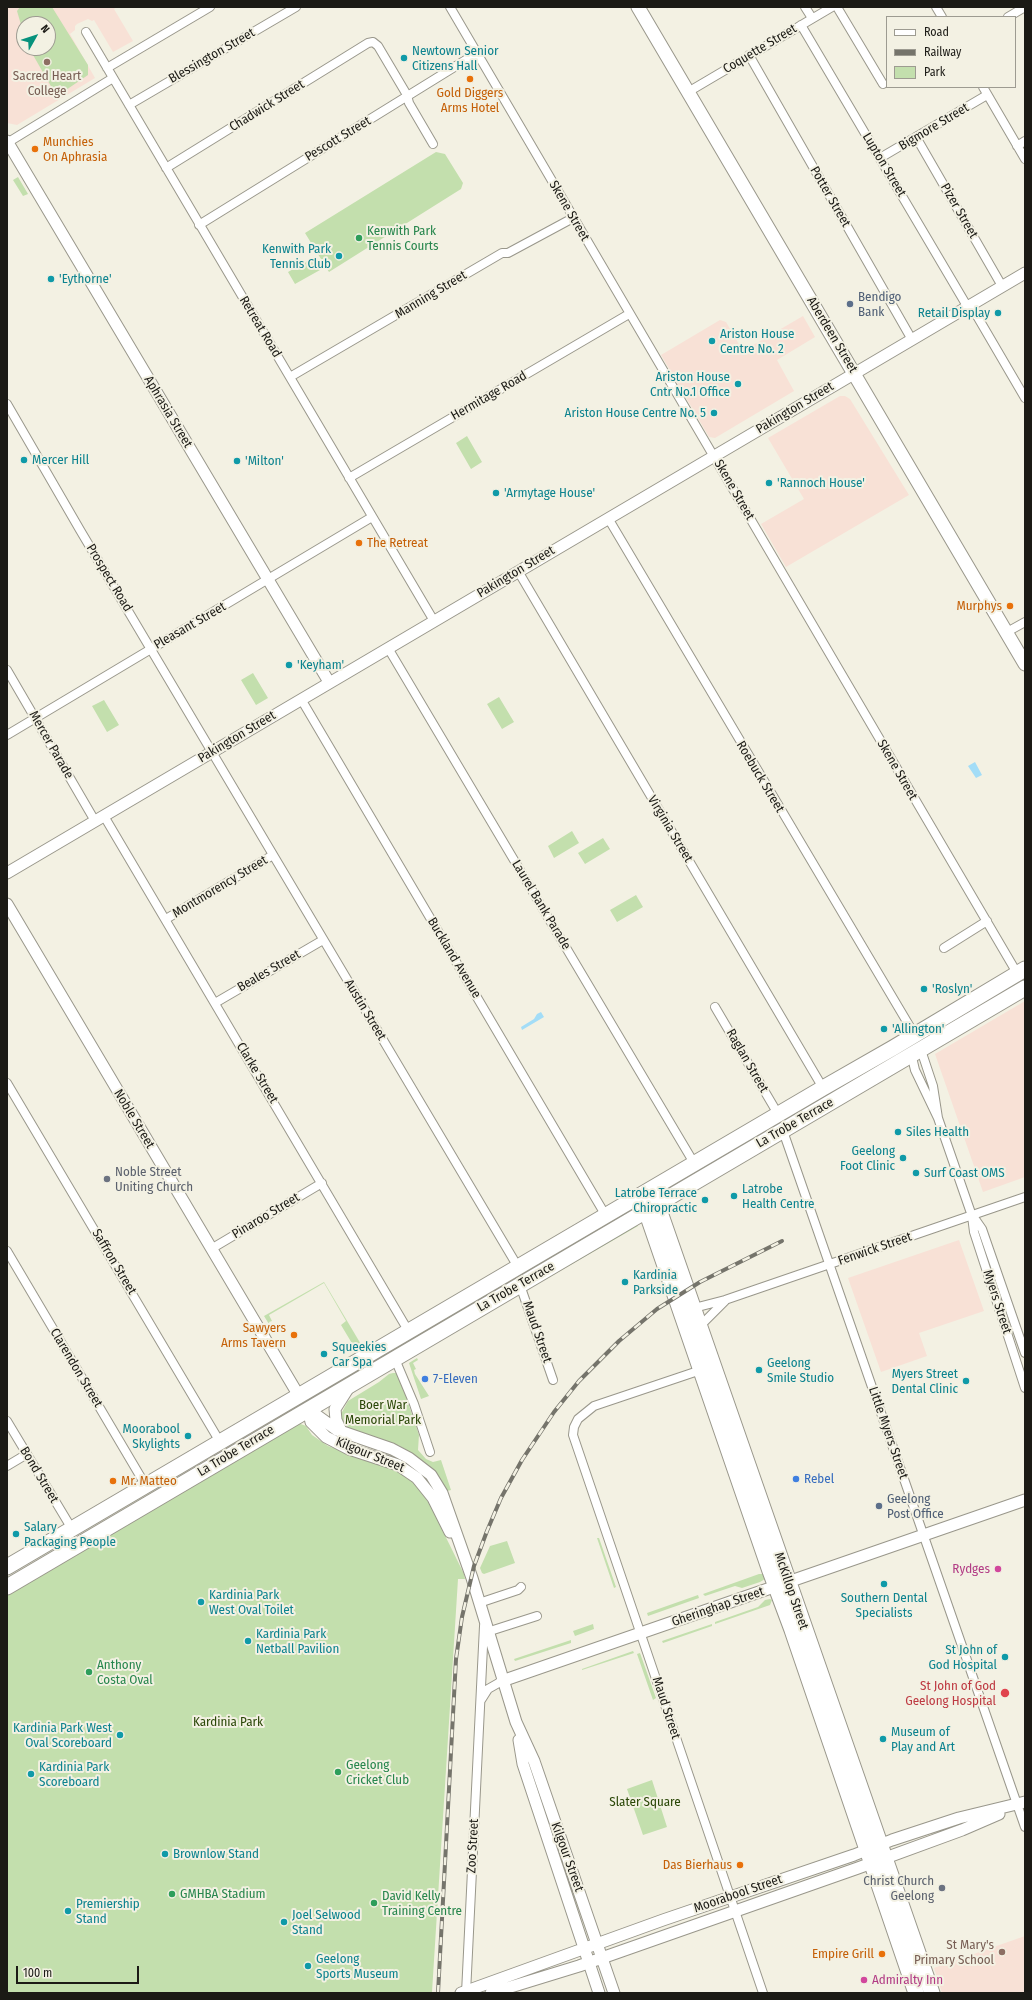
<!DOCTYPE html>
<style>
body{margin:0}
#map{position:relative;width:1032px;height:2000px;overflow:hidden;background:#f3f1e3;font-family:"Fira Sans Condensed",sans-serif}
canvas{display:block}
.frame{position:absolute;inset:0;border:8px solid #1b1a15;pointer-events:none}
.legend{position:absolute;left:886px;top:16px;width:130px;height:72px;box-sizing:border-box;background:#f3f1e3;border:1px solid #9d9b91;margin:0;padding:5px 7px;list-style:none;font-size:12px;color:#1b1a15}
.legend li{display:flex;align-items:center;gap:8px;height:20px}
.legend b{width:20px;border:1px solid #9d9b91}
.north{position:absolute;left:16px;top:16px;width:40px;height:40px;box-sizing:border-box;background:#f3f1e3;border:1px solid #9d9b91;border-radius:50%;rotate:51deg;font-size:11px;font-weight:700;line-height:16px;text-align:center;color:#1b1a15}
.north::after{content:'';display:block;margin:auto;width:14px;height:18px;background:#06927c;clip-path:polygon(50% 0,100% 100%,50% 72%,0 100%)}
.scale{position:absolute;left:16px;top:1966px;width:123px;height:18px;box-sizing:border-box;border:2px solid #1b1a15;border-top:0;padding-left:5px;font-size:12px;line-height:14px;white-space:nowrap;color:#1b1a15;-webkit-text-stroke:3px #f3f1e3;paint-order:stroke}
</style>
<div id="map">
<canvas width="1032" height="2000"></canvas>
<div class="frame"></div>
<ul class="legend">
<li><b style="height:5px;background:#fff"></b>Road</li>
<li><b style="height:5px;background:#75746b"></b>Railway</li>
<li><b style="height:11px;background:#c3dfad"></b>Park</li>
</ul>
<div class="north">N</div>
<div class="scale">100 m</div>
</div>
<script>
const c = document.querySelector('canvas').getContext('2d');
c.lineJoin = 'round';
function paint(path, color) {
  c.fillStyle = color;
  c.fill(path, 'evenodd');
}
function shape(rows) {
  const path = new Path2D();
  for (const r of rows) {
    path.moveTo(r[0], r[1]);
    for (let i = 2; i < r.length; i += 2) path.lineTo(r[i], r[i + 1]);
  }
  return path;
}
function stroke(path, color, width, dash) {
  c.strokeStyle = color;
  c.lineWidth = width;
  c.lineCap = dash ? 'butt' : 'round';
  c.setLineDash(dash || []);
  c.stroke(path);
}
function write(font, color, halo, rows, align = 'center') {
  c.font = font + ' "Fira Sans Condensed",sans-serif';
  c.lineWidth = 4;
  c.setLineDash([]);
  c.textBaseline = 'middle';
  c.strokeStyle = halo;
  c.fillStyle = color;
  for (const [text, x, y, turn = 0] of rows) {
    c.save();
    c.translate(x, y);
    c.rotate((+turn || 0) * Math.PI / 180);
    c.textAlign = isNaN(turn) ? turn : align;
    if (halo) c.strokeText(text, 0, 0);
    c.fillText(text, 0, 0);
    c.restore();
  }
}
paint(shape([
 [7,7,117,7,114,9,133,41,113,52,94,20,92,21,88,19,77,24,75,26,75,30,70,34,95,78,17,125,7,123],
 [24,24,48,24,48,48,24,48],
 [803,316,815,337,777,360,794,391,715,438,709,437,661,355,720,320,726,322,743,351],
 [840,396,845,396,850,399,909,495,786,567,761,524,804,499,768,438],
 [1025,1001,1025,1177,983,1192,935,1054],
 [959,1240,984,1311,919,1333,927,1356,881,1372,848,1278],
 [1025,1936,1025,1993,942,1993,934,1968]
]), '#f8e1d6');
paint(shape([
 [20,7,52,7,88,65,88,75,63,92,58,92,52,88,29,48,48,48,48,24,24,24,24,35,17,11],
 [436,152,445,154,463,183,461,189,329,272,305,233],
 [18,177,28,194,23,196,13,180],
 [313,258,320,270,295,284,288,272],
 [467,436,482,462,471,469,456,443],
 [253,673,268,698,256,705,241,680],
 [499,697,514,722,502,729,487,704],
 [104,700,119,725,107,732,92,706],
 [572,831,579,843,554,858,548,846],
 [603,838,610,849,585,864,578,853],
 [636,895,643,907,617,922,610,910],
 [636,1223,638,1226,534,1286,533,1284],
 [324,1282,362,1346,356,1350,341,1325,346,1321,324,1283,269,1315,272,1321,269,1322,272,1329,264,1316],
 [417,1358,418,1360,413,1363,416,1369,414,1370,415,1374,429,1396,421,1399,409,1363],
 [393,1373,397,1373,399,1376,419,1435,418,1450,426,1459,433,1462,441,1460,451,1490,447,1491,435,1473,413,1454,400,1446,349,1429,341,1421,339,1413,342,1412,348,1401,379,1382,389,1374],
 [298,1423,306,1426,312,1435,328,1446,396,1470,415,1483,429,1503,464,1574,465,1579,458,1579,432,1992,7,1993,7,1595],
 [597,1538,599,1538,616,1587,614,1588],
 [507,1541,515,1563,484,1574,482,1573,480,1568,490,1546],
 [759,1574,763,1574,765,1579,760,1582,742,1588,735,1586,705,1596,703,1594],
 [698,1595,699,1598,648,1616,647,1613],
 [770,1599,772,1600,770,1605,715,1624,715,1622,758,1607,765,1600],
 [593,1624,594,1629,575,1636,573,1631],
 [712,1624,712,1626,663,1643,662,1641],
 [571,1640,571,1643,515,1661,514,1659],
 [633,1651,634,1653,582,1670,582,1669],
 [640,1653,656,1698,653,1700,637,1654],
 [652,1780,667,1827,643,1835,627,1789]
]), '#c3dfad');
paint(shape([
 [975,762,982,775,976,778,968,766],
 [541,1012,544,1017,522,1030,521,1027,534,1019,537,1014]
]), '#a3ddf7');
const street = shape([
 [450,7,1017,973],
 [805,7,812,18],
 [837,7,883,84],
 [936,7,942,17],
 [1008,17,1025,7],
 [801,25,967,306],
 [86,32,434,621],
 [749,55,911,338],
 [107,68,210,7],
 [983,87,1025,159],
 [688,92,832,7],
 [129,105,296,7],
 [916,137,1002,286],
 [7,143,113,78],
 [1017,146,1025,141],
 [880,158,987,95],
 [166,168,368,43,373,42,378,46,407,95,409,103,433,144],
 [199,225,477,53],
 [970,304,1025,398],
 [290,377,502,253,508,253,573,218],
 [7,404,80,530,518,1267],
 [349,478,629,314],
 [608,518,916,1037],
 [518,571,823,1088],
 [1007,632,1025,622],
 [388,648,694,1163],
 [7,670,95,821],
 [301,699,606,1216],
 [7,735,372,517],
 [104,816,409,1332],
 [166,919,273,855],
 [944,948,987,921],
 [215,1003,323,940],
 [715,1007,778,1114],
 [920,1047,933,1086,938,1118],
 [911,1053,915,1070,938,1118,972,1216,974,1232,1025,1388],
 [7,1083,220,1442],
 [783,1131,1025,1827],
 [973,1216,982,1229,1025,1353],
 [211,1249,322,1183],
 [7,1251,146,1486],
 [520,1285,553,1380],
 [694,1308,725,1300,1025,1197],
 [700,1326,725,1301],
 [395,1359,414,1404,430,1452],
 [701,1370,594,1406,578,1419,574,1427,573,1435,763,1993],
 [7,1421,72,1529],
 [7,1466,27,1454],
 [479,1603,518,1590,521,1587],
 [487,1632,537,1616],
 [481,1700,488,1689,502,1681],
 [466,1993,484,1626]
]);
const secondary = shape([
 [7,141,329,682],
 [7,873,1025,273],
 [7,904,299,1396],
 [308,1409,337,1430,392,1449,409,1458,431,1475,442,1493,472,1578,516,1722,534,1761,614,1993],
 [308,1409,311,1422,326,1437,349,1449,398,1465,417,1478,433,1498,450,1532],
 [342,1433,336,1420,335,1409,349,1387],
 [502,1681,1025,1500],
 [519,1740,523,1764,599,1993],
 [461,1993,663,1920,854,1855,892,1840,959,1818,1025,1802],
 [491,1993,579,1966,858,1868,962,1830,999,1814]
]);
const primary = shape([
 [638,7,1025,664]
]);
const highway = shape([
 [654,1195,932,1993],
 [643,1202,770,1571,792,1630,916,1993],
 [7,1567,823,1088,893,1048,1025,969],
 [7,1587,1025,988]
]);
stroke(street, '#99978b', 10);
stroke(secondary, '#99978b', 13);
stroke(primary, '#99978b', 15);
stroke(highway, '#99978b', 17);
stroke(street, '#fff', 8);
stroke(secondary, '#fff', 11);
stroke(primary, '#fff', 13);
stroke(highway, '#fff', 15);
const rail = shape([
 [438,1993,456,1659,462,1617,474,1566,487,1531,501,1498,522,1460,554,1412,579,1381,619,1341,657,1309,700,1282,782,1241]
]);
stroke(rail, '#75746b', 4);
stroke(rail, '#f3f1e3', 2.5, [8]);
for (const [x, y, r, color] of [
 [404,58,4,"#0f9aa8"],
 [47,62,4,"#8d6e63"],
 [470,79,4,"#e8710a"],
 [35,149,4,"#e8710a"],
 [359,238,4,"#2e9e5b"],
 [339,256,4,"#0f9aa8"],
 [51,279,4,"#0f9aa8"],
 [850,304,4,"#5c6f8a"],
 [998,313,4,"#0f9aa8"],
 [712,341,4,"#0f9aa8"],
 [738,384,4,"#0f9aa8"],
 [714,413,4,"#0f9aa8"],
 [24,460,4,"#0f9aa8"],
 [237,461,4,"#0f9aa8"],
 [769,483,4,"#0f9aa8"],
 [496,493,4,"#0f9aa8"],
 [359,543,4,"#e8710a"],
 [1010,606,4,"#e8710a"],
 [289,665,4,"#0f9aa8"],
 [924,989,4,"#0f9aa8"],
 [884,1029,4,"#0f9aa8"],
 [898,1132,4,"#0f9aa8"],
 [903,1158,4,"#0f9aa8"],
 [916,1173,4,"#0f9aa8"],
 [107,1179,4,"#6b7280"],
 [734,1196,4,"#0f9aa8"],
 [705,1200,4,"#0f9aa8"],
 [625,1282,4,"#0f9aa8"],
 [294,1335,4,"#e8710a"],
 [324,1354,4,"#0f9aa8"],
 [759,1370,4,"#0f9aa8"],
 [425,1379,4,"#3f7fe0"],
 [966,1381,4,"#0f9aa8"],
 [188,1436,4,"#0f9aa8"],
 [796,1479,4,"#3f7fe0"],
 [113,1481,4,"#e8710a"],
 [879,1506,4,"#5c6f8a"],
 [16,1534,4,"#0f9aa8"],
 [998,1569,4,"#d1479c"],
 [884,1584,4,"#0f9aa8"],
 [201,1602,4,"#0f9aa8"],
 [248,1641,4,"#0f9aa8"],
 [1005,1657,4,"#0f9aa8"],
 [89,1672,4,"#2e9e5b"],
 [1005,1693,5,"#e0444e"],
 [120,1735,4,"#0f9aa8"],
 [883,1739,4,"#0f9aa8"],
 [338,1772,4,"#2e9e5b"],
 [31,1774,4,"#0f9aa8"],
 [165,1854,4,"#0f9aa8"],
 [740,1865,4,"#e8710a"],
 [942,1888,4,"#6b7280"],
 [172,1894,4,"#2e9e5b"],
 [374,1903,4,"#2e9e5b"],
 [68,1911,4,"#0f9aa8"],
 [284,1922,4,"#0f9aa8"],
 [1002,1952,4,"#8d6e63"],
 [882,1954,4,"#e8710a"],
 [308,1966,4,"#0f9aa8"],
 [864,1980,4,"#d1479c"]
]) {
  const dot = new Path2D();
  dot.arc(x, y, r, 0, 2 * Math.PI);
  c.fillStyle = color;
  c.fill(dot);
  stroke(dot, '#f3f1e3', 1.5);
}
write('13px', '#1b1a15', '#f3f1e3', [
 ["Coquette Street",760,49,-31],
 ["Blessington Street",212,56,-30],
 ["Chadwick Street",267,106,-32],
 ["Bigmore Street",934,127,-31],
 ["Pescott Street",338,139,-31],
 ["Lupton Street",884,165,59],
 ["Potter Street",830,197,60],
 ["Skene Street",569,211,60],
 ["Pizer Street",959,211,60],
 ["Manning Street",431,295,-31],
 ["Retreat Road",260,327,59],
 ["Aberdeen Street",832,335,59],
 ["Hermitage Road",489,396,-30],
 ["Pakington Street",795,408,-31],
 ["Aphrasia Street",168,412,59],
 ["Skene Street",734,490,60],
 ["Pakington Street",516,572,-31],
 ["Prospect Road",109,578,59],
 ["Pleasant Street",190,626,-30],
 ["Pakington Street",237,737,-31],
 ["Mercer Parade",51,745,60],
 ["Skene Street",897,770,60],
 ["Roebuck Street",760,777,59],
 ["Virginia Street",670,829,59],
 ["Montmorency Street",220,887,-31],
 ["Laurel Bank Parade",541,905,59],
 ["Buckland Avenue",454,958,59],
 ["Beales Street",269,971,-30],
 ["Austin Street",365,1010,59],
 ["Raglan Street",747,1061,60],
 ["Clarke Street",257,1073,59],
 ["Noble Street",134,1119,59],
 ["La Trobe Terrace",795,1123,-30],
 ["Pinaroo Street",266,1216,-31],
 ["Fenwick Street",875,1249,-19],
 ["Saffron Street",114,1262,59],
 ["La Trobe Terrace",516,1287,-30],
 ["Myers Street",997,1302,72],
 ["Maud Street",537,1332,71],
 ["Clarendon Street",76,1368,59],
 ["Little Myers Street",888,1433,71],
 ["La Trobe Terrace",236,1451,-31],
 ["Kilgour Street",370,1455,22],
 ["Bond Street",39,1475,59],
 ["McKillop Street",791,1591,71],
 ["Gheringhap Street",718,1607,-19],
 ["Maud Street",666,1708,72],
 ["Zoo Street",473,1846,-87],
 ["Kilgour Street",567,1857,70],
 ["Moorabool Street",738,1894,-19]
]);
write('13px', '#0d838f', '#f3f1e3', [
 ["Newtown Senior",412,51],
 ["Citizens Hall",412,66],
 ["Kenwith Park",331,249,"right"],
 ["Tennis Club",331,264,"right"],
 ["'Eythorne'",59,279],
 ["Retail Display",990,313,"right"],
 ["Ariston House",720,334],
 ["Centre No. 2",720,349],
 ["Ariston House",730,377,"right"],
 ["Cntr No.1 Office",730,392,"right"],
 ["Ariston House Centre No. 5",706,413,"right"],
 ["Mercer Hill",32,460],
 ["'Milton'",245,461],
 ["'Rannoch House'",777,483],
 ["'Armytage House'",504,493],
 ["'Keyham'",297,665],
 ["'Roslyn'",932,989],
 ["'Allington'",892,1029],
 ["Siles Health",906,1132],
 ["Geelong",895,1151,"right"],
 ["Foot Clinic",895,1166,"right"],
 ["Surf Coast OMS",924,1173],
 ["Latrobe",742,1189],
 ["Health Centre",742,1204],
 ["Latrobe Terrace",697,1193,"right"],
 ["Chiropractic",697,1208,"right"],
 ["Kardinia",633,1275],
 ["Parkside",633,1290],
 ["Squeekies",332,1347],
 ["Car Spa",332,1362],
 ["Geelong",767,1363],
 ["Smile Studio",767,1378],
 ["Myers Street",958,1374,"right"],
 ["Dental Clinic",958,1389,"right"],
 ["Moorabool",180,1429,"right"],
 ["Skylights",180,1444,"right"],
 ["Salary",24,1527],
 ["Packaging People",24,1542],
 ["Kardinia Park",209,1595],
 ["West Oval Toilet",209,1610],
 ["Southern Dental",884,1598,"center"],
 ["Specialists",884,1613,"center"],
 ["Kardinia Park",256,1634],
 ["Netball Pavilion",256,1649],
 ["St John of",997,1650,"right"],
 ["God Hospital",997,1665,"right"],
 ["Kardinia Park West",112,1728,"right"],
 ["Oval Scoreboard",112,1743,"right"],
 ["Museum of",891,1732],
 ["Play and Art",891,1747],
 ["Kardinia Park",39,1767],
 ["Scoreboard",39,1782],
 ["Brownlow Stand",173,1854],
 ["Premiership",76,1904],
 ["Stand",76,1919],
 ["Joel Selwood",292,1915],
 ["Stand",292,1930],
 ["Geelong",316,1959],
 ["Sports Museum",316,1974]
], 'left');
write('13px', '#785e54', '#f3f1e3', [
 ["Sacred Heart",47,76],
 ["College",47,91],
 ["St Mary's",994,1945,"right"],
 ["Primary School",994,1960,"right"]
]);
write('13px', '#c56008', '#f3f1e3', [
 ["Gold Diggers",470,93,"center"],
 ["Arms Hotel",470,108,"center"],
 ["Munchies",43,142,"left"],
 ["On Aphrasia",43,157,"left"],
 ["The Retreat",367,543,"left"],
 ["Murphys",1002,606],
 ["Sawyers",286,1328],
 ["Arms Tavern",286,1343],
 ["Mr. Matteo",121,1481,"left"],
 ["Das Bierhaus",732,1865],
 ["Empire Grill",874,1954]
], 'right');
write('13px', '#27864d', '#f3f1e3', [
 ["Kenwith Park",367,231],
 ["Tennis Courts",367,246],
 ["Anthony",97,1665],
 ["Costa Oval",97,1680],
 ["Geelong",346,1765],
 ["Cricket Club",346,1780],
 ["GMHBA Stadium",180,1894],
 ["David Kelly",382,1896],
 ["Training Centre",382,1911]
], 'left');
write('13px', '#4e5e75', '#f3f1e3', [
 ["Bendigo",858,297],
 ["Bank",858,312],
 ["Geelong",887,1499],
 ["Post Office",887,1514]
], 'left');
write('13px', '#5b616d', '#f3f1e3', [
 ["Noble Street",115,1172],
 ["Uniting Church",115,1187],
 ["Christ Church",934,1881,"right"],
 ["Geelong",934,1896,"right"]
], 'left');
write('13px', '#366cbe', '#f3f1e3', [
 ["7-Eleven",433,1379],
 ["Rebel",804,1479]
], 'left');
write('13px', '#2a4707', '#f3f1e3', [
 ["Boer War",383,1405],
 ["Memorial Park",383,1420],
 ["Kardinia Park",228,1722],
 ["Slater Square",645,1802]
]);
write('13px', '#b23c85', '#f3f1e3', [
 ["Rydges",990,1569],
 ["Admiralty Inn",872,1980,"left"]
], 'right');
write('13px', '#be3a42', '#f3f1e3', [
 ["St John of God",996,1686],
 ["Geelong Hospital",996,1701]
], 'right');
</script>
